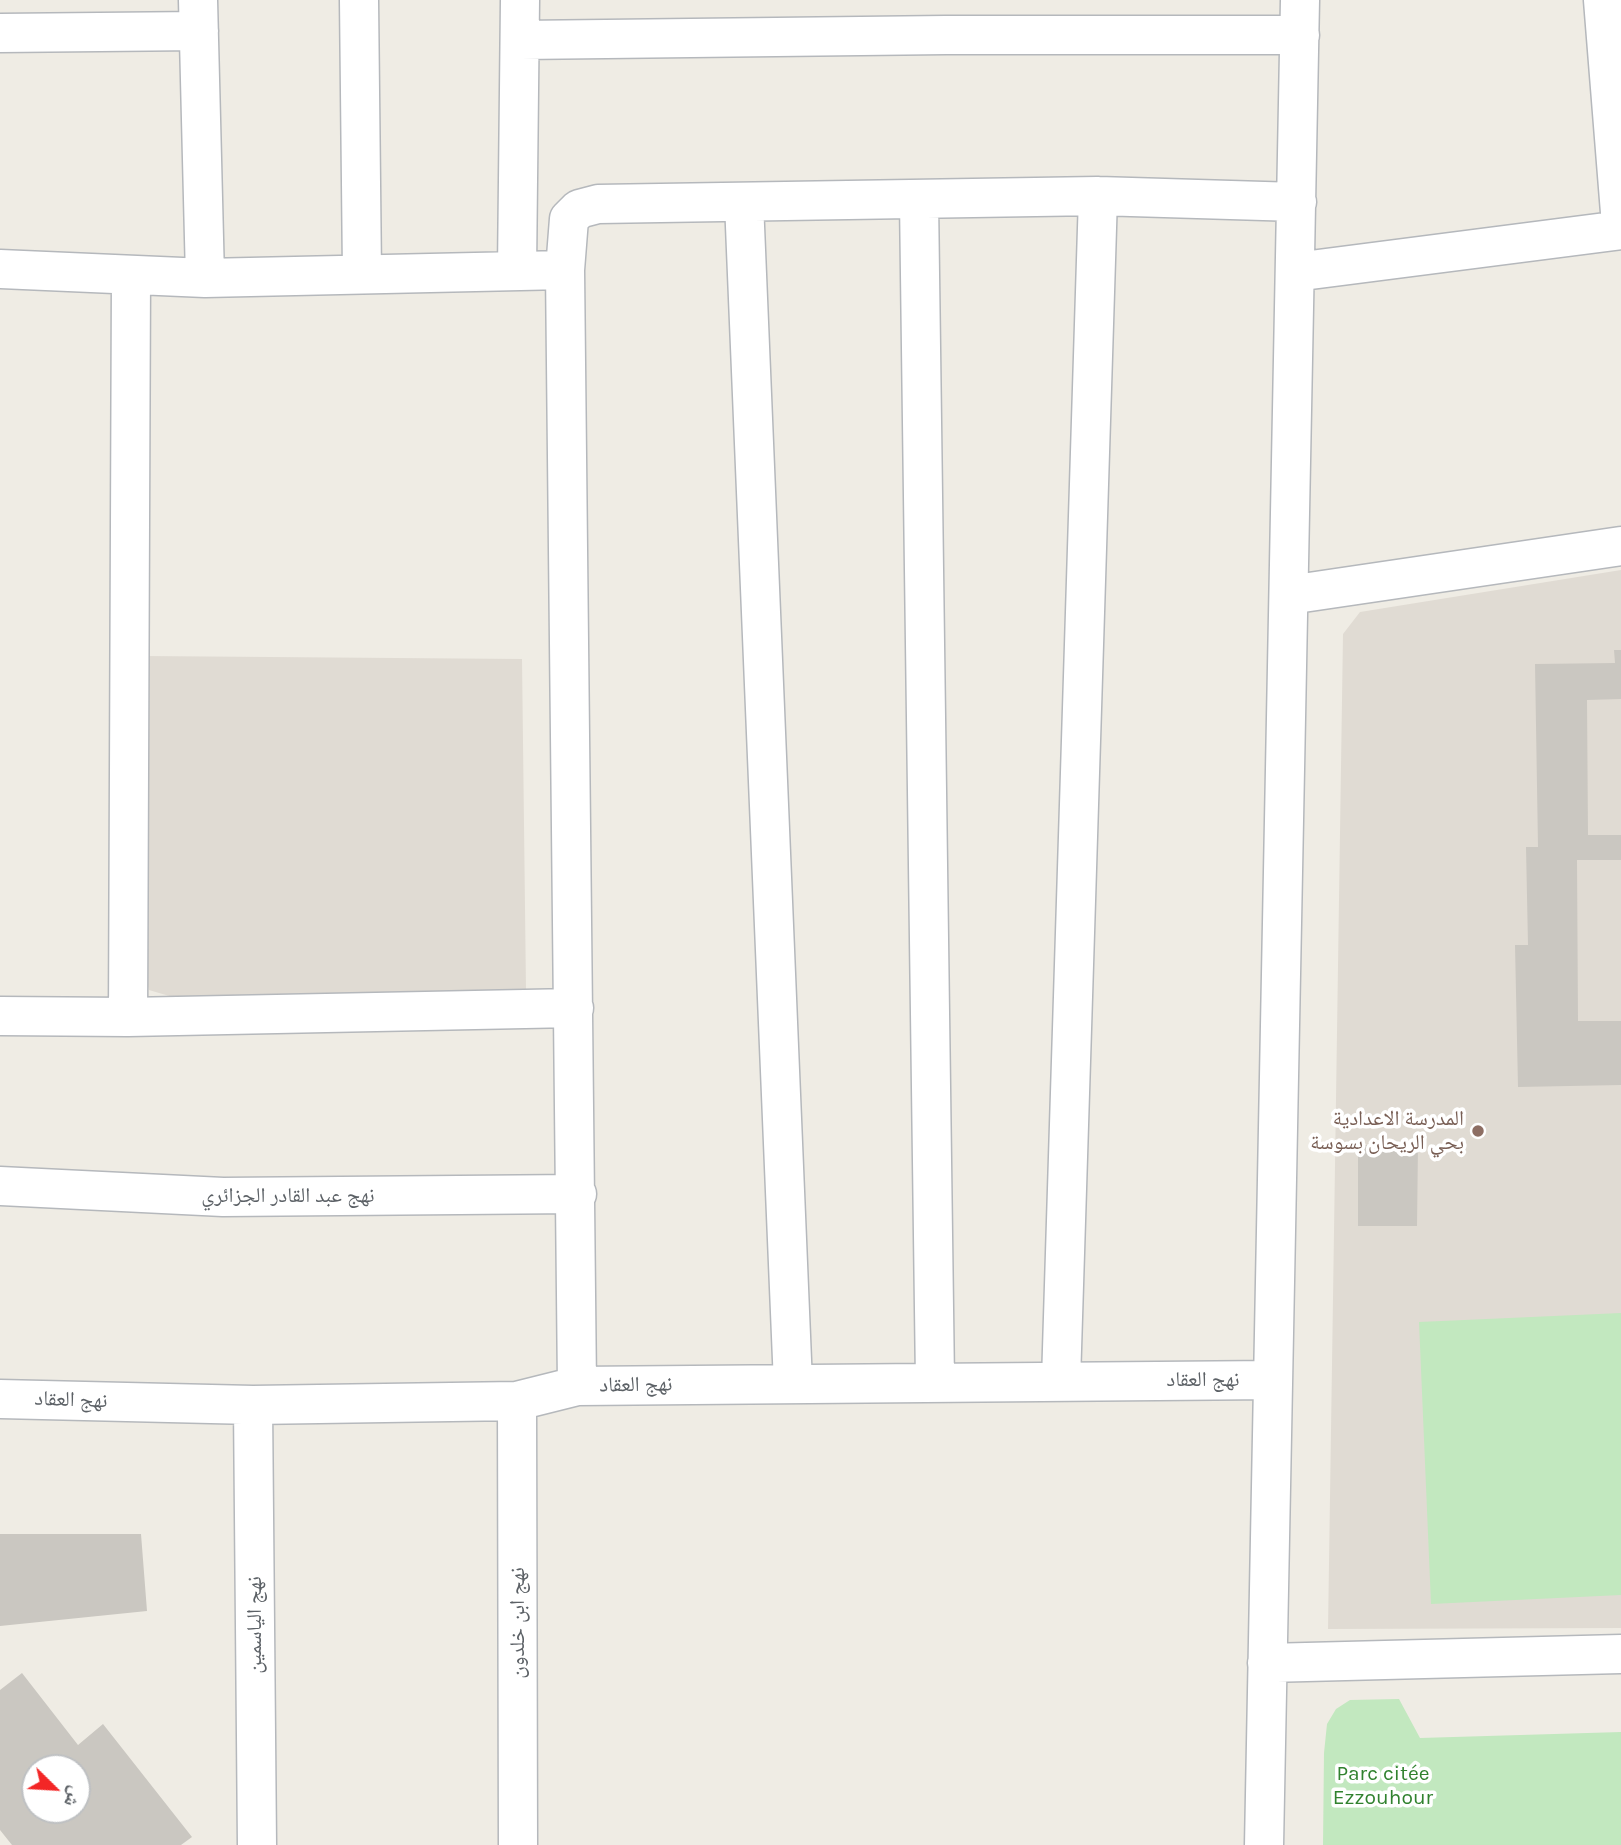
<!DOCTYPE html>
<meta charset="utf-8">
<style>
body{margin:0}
#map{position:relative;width:1621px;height:1845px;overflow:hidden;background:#efece4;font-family:Karla,"Noto Naskh Arabic",sans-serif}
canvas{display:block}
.north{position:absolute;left:21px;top:1754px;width:70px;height:70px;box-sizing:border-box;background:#fff;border:2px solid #bec0c2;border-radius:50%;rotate:114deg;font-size:19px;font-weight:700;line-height:28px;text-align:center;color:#5c6166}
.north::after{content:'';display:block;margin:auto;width:24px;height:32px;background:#f32626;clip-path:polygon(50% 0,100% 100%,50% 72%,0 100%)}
</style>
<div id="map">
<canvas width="1621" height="1845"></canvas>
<div class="north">ش</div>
</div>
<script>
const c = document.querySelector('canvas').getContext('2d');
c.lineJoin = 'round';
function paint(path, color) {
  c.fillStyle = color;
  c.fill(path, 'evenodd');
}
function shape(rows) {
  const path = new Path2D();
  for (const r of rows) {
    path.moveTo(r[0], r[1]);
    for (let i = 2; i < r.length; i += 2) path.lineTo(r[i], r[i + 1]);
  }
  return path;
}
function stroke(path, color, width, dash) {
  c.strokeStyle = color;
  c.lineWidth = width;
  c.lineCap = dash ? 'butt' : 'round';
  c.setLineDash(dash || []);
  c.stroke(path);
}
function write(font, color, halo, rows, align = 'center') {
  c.font = font + ' Karla,"Noto Naskh Arabic",sans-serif';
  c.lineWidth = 7;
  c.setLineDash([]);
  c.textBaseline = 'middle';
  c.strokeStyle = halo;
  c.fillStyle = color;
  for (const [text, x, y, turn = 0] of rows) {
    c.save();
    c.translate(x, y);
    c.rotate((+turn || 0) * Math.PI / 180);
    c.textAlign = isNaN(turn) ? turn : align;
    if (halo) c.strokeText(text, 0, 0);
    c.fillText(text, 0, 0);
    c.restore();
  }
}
paint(shape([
 [1621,570,1621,1628,1328,1629,1343,634,1360,612],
 [144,656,522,659,526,990,176,998,149,990,142,968]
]), '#e0dbd3');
paint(shape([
 [1621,1313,1621,1595,1431,1604,1419,1322],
 [1399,1699,1420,1738,1621,1732,1621,1845,1323,1845,1324,1753,1327,1724,1336,1709,1350,1700]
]), '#c2e8bf');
paint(shape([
 [1614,650,1621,650,1621,699,1587,700,1588,835,1621,835,1621,860,1577,860,1578,1021,1621,1021,1621,1085,1518,1087,1515,945,1528,945,1526,847,1538,847,1535,664,1615,663],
 [1358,1145,1418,1145,1417,1226,1358,1226],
 [0,1534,141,1534,147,1611,0,1626],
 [22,1673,78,1745,103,1724,192,1837,181,1845,12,1845,0,1830,0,1690],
 [35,1768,77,1768,77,1810,35,1810]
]), '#cac7c1');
const minor = shape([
 [198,0,205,278],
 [359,0,362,274],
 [1603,0,1621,225],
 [0,33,199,31],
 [521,40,946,35,1300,35],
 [919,200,935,1382],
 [744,202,793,1384],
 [0,269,205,278,565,270],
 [517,270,520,0],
 [1295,272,1621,230],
 [1289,595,1621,546],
 [0,1016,128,1017,574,1008],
 [128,1017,131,275],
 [0,1186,223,1197,577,1194],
 [1061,1381,1098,196],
 [577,1386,565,270,569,219,579,209,598,204,1098,196,1297,202],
 [0,1399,253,1405,517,1401,577,1386,1273,1380],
 [517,1401,518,1845],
 [253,1405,257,1845],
 [1267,1663,1621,1654],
 [1264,1845,1300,0]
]);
stroke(minor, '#b5b8bc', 41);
stroke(minor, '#fff', 38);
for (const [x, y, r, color] of [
 [1478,1131,7,"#8d6e63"]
]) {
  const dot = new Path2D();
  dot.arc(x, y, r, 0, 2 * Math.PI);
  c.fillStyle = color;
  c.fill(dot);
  stroke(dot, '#fff', 2.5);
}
write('21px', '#785e54', '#fff', [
 ["المدرسة الاعدادية",1464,1119],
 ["بحي الريحان بسوسة",1464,1143]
], 'right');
write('21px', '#5c6166', '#fff', [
 ["نهج عبد القادر الجزائري",288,1196],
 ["نهج العقاد",1203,1380],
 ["نهج العقاد",636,1385,-1],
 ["نهج العقاد",71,1400,2],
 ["نهج ابن خلدون",518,1623,-90],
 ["نهج الياسمين",255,1625,-90]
]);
write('21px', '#31822f', '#fff', [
 ["Parc citée",1383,1774],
 ["Ezzouhour",1383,1798]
]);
</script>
